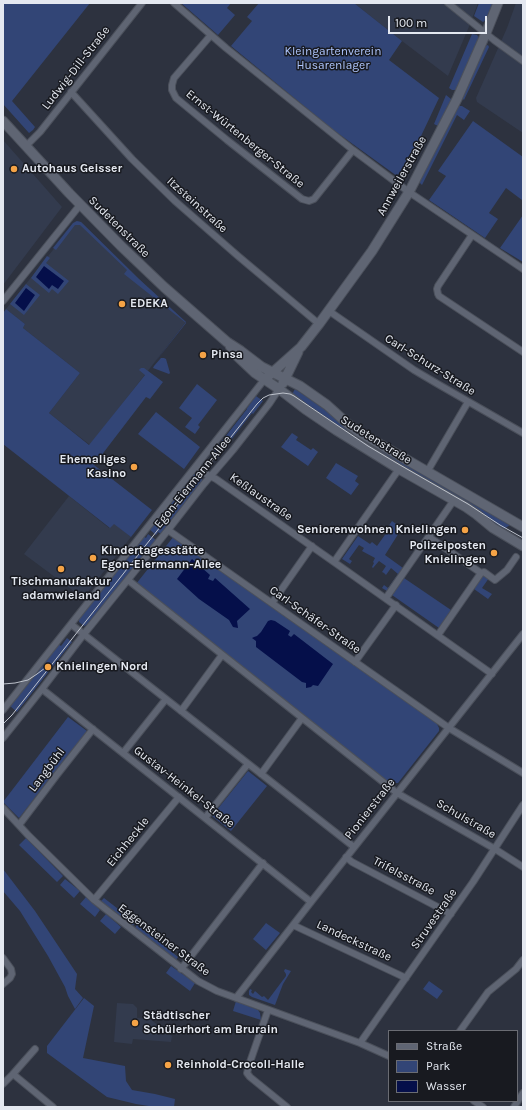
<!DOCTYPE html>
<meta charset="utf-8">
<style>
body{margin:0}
#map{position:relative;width:526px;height:1110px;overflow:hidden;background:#2d323f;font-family:Karla,sans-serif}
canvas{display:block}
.frame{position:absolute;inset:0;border:4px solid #e4e8f0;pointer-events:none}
.legend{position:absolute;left:388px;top:1030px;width:130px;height:72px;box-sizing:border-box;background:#181a20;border:1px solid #6a6c73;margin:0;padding:5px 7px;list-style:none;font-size:12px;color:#e4e8f0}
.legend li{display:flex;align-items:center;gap:8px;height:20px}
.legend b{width:20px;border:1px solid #6a6c73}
.scale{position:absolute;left:388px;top:16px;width:99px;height:18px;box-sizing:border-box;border:2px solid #e4e8f0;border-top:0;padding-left:5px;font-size:12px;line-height:14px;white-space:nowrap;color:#e4e8f0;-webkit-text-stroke:3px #181a20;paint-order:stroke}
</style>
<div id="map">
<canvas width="526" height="1110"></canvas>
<div class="frame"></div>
<ul class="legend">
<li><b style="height:5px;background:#5f6573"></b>Straße</li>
<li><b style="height:11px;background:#324576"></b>Park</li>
<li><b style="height:11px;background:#050f4a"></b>Wasser</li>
</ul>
<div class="scale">100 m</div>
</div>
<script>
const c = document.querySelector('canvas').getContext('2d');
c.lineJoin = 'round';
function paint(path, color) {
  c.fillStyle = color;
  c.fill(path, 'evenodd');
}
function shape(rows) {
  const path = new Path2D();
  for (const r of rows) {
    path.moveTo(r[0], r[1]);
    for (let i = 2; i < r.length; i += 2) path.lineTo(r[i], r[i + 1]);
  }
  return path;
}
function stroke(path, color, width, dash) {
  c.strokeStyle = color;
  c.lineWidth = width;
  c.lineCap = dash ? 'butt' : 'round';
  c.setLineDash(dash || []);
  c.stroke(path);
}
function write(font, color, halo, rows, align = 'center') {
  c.font = font + ' Karla,sans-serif';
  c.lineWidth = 3;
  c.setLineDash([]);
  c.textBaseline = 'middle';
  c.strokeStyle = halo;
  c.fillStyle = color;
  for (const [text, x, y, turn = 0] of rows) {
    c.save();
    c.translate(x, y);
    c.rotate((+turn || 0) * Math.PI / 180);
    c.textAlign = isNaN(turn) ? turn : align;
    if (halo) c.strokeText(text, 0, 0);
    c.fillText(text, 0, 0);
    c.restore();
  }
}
paint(shape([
 [354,3,478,3,468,29,448,76,402,41],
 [516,3,523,3,523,133,477,102,476,98,507,28],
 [3,140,62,207,3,285],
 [76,221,81,222,139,279,186,322,90,445,49,413,80,373,23,328,25,324,6,309],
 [69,496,109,528,114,523,131,537,83,598,24,554],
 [117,1003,133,1004,137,1008,137,1018,150,1019,172,1036,171,1042,133,1039,132,1044,114,1042]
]), '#333b4e');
paint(shape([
 [3,3,90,3,12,101,35,127,33,130,29,133,3,104],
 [181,3,231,3,227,8,235,15,218,35],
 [259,3,354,3,402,41,389,60,439,98,413,153,397,176,332,129,231,46,252,21,247,17],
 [479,3,492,3,493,4,487,19,483,22,474,16],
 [472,34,477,35,479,38,458,88,456,90,452,90,449,88],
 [488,45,489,47,464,100,462,98,485,46],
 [446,95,451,99,452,102,440,127,434,124],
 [457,106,462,106,470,111,464,120,457,115,422,185,420,183,420,177],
 [473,121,523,157,523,199,522,200,506,188,489,213,498,219,485,238,429,200,446,176,438,171],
 [523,215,523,262,500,248],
 [77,221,81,222,139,279,186,322,152,366,186,323,124,274,127,270,80,225,75,225,56,250,53,248,73,223],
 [47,256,50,258,46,263,69,281,58,294,52,289,49,293,31,278],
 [26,284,40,295,24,315,10,304],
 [6,309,25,324,23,328,80,373,49,413,89,445,145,375,139,370,141,368,144,368,163,382,150,399,146,397,94,465,152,510,131,537,114,524,110,528,3,444,3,313],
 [161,358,164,358,166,359,170,373,169,374,153,368,154,366],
 [197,384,217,400,198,425,200,427,195,434,185,427,192,418,179,408],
 [295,389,330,413,507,521,506,523,510,525,504,529,502,532,382,457,291,396],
 [256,396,263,401,253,414,252,413,216,459,214,451,247,409,247,408],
 [156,412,200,447,184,469,138,434],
 [292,433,298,437,296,440,311,450,313,448,318,452,308,466,281,447],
 [336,463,358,476,355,481,359,484,351,495,326,478],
 [198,473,202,477,202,481,201,483,161,534,158,532,156,535,149,529,193,474],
 [392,521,402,528,385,555,403,568,387,591,382,588,384,585,388,588,398,574,391,568,386,575,384,573,382,572,386,566,379,561,373,568,372,567,374,563,373,562,375,558,362,551,364,548,359,545,349,559,352,561,350,564,342,559,358,536,370,544,372,542,377,546,387,532,383,530,384,529,386,530],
 [148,534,156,540,89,624,84,626,79,622,79,618,143,536,146,538],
 [174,536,438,723,437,724,439,728,439,731,398,783,391,783,390,784,136,584],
 [484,574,489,578,482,588,492,594,488,599,474,589],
 [404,578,451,610,439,628,392,595],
 [67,638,72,642,17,712,10,706,58,644,61,646],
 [68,717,87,731,19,818,3,802],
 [248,771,267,786,231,831,212,816],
 [26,838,63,876,57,882,19,845],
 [3,869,35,911,77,974,75,989,83,998,75,1009,68,996,65,987,48,956,20,911,3,891],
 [65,879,80,891,74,898,60,885],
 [86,897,100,910,95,917,80,904],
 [104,898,135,922,133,926,101,901],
 [106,914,121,927,115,934,100,921],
 [266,923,280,933,266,950,253,939],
 [137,924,178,957,176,960,135,928],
 [171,966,195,983,190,991,166,973],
 [285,969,291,971,283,984,275,1005,252,997,249,995,249,991,250,989,252,990,251,992,253,994,255,991,262,997,264,996,268,1000,286,976,286,974,284,971],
 [429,981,443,991,437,999,423,989],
 [84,998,94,1006,83,1058,125,1066,126,1081,132,1090,155,1094,175,1099,174,1107,155,1107,136,1104,107,1097,47,1053,47,1046],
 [236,1001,258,1010,260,1013,261,1020,233,1011]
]), '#324576');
paint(shape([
 [44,266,64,281,58,289,52,285,49,289,36,277],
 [26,288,35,295,24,311,15,303],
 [192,559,210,575,208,579,213,581,215,578,250,609,237,621,238,628,233,627,229,620,199,599,177,579],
 [271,620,275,621,290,631,288,635,291,637,294,634,333,664,318,686,313,685,311,687,306,688,306,683,302,682,256,647,256,641,252,638,254,637,257,636,261,632,268,621]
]), '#050f4a');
const street = shape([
 [174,3,226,48,353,150,409,192,523,269],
 [448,3,494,40,523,61],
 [211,35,174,78,172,85,172,90,176,98,227,140,302,199,309,201,314,199,353,150],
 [71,92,132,159,175,201,238,256,319,324],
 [26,146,40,132,142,3],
 [472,235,438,286,437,289,438,294,439,296,523,352],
 [3,301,80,205],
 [329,311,414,370,436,383,523,433],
 [197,466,206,474,216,479,334,562,492,674],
 [427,472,468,402],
 [168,530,449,728,523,773],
 [429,537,481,573,438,635],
 [334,562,399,469],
 [481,573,484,572,495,580,507,570,516,557],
 [128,580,397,793,495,849,523,867],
 [386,598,454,500],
 [272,603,312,546],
 [72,625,354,847],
 [355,662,396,605],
 [42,689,311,902],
 [3,710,264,380],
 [181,711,222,655],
 [3,738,42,689,84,634,168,530,203,485,233,450,269,404,279,389],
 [123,753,166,699],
 [261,774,302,718],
 [3,808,28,835,94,900,198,981,217,991,360,1043,389,1056],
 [205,818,248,764],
 [19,825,56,776,93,729],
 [346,857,352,862,451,914],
 [94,900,179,797],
 [293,925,406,978],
 [3,958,11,969,12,974,10,978,3,984],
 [181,969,263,863],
 [236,998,311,902,523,634],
 [268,1010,250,1062,247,1073,250,1077,287,1107],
 [460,1031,488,992,516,969,523,960],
 [360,1043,473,882,523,805],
 [13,1074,35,1049],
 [3,1084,13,1074,53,1107],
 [474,1101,483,1107],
 [514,1107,523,1093]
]);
const secondary = shape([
 [3,121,69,193,121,246,164,287,227,342,241,351,262,367,300,386,327,405,348,424,357,431,523,527],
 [230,346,237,356,255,373,279,389,305,409,336,430,399,469,466,507,476,514,493,528,523,546],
 [264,380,301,347,319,324,372,251,409,192,457,99,486,33,498,3],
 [283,383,298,352]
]);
stroke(street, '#4b505b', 8);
stroke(secondary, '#4b505b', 11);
stroke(street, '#5f6573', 6);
stroke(secondary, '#5f6573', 9);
stroke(shape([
 [3,684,15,683,28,680,37,674,45,668],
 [3,724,12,715,257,404,263,398,269,395,283,393,290,394,294,396,368,446,400,465,468,504,500,525,523,538]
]), '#bec3cc', 1);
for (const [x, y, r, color] of [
 [14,169,4,"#f5a346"],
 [122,304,4,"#f5a346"],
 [203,355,4,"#f5a346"],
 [134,467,4,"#f5a346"],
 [465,530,4,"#f5a346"],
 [494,553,4,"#f5a346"],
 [93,558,4,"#f5a346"],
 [61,569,4,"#f5a346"],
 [48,667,4,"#f5a346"],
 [135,1023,4,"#f5a346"],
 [168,1065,4,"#f5a346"]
]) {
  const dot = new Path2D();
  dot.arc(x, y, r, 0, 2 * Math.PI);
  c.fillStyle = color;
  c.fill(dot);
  stroke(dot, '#181a20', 1.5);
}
write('12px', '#afc6fe', '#181a20', [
 ["Kleingartenverein",333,52],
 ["Husarenlager",333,66]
]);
write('12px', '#e4e8f0', '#181a20', [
 ["Ludwig-Dill-Straße",76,68,-52],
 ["Ernst-Würtenberger-Straße",245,139,39],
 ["Annweilerstraße",402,176,-61],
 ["Itzsteinstraße",197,205,42],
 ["Sudetenstraße",119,227,45],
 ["Carl-Schurz-Straße",430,365,32],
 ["Sudetenstraße",376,440,32],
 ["Egon-Eiermann-Allee",193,482,-51],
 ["Keßlaustraße",261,497,35],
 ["Carl-Schäfer-Straße",315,620,35],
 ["Langbühl",47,770,-53],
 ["Gustav-Heinkel-Straße",184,787,38],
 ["Pionierstraße",370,809,-52],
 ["Schulstraße",466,819,30],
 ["Eichheckle",128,842,-51],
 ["Trifelsstraße",404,876,28],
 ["Struvestraße",434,919,-55],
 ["Eggensteiner Straße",164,940,37],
 ["Landeckstraße",354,941,25]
]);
write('bold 12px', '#e4e8f0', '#181a20', [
 ["Autohaus Geisser",22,169],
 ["EDEKA",130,304],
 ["Pinsa",211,355],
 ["Ehemaliges",126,460,"right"],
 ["Kasino",126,474,"right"],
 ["Seniorenwohnen Knielingen",457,530,"right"],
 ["Polizeiposten",486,546,"right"],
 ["Knielingen",486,560,"right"],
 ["Kindertagesstätte",101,551],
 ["Egon-Eiermann-Allee",101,565],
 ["Tischmanufaktur",61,582,"center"],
 ["adamwieland",61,596,"center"],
 ["Knielingen Nord",56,667],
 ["Städtischer",143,1016],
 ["Schülerhort am Brurain",143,1030],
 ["Reinhold-Crocoll-Halle",176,1065]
], 'left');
</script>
